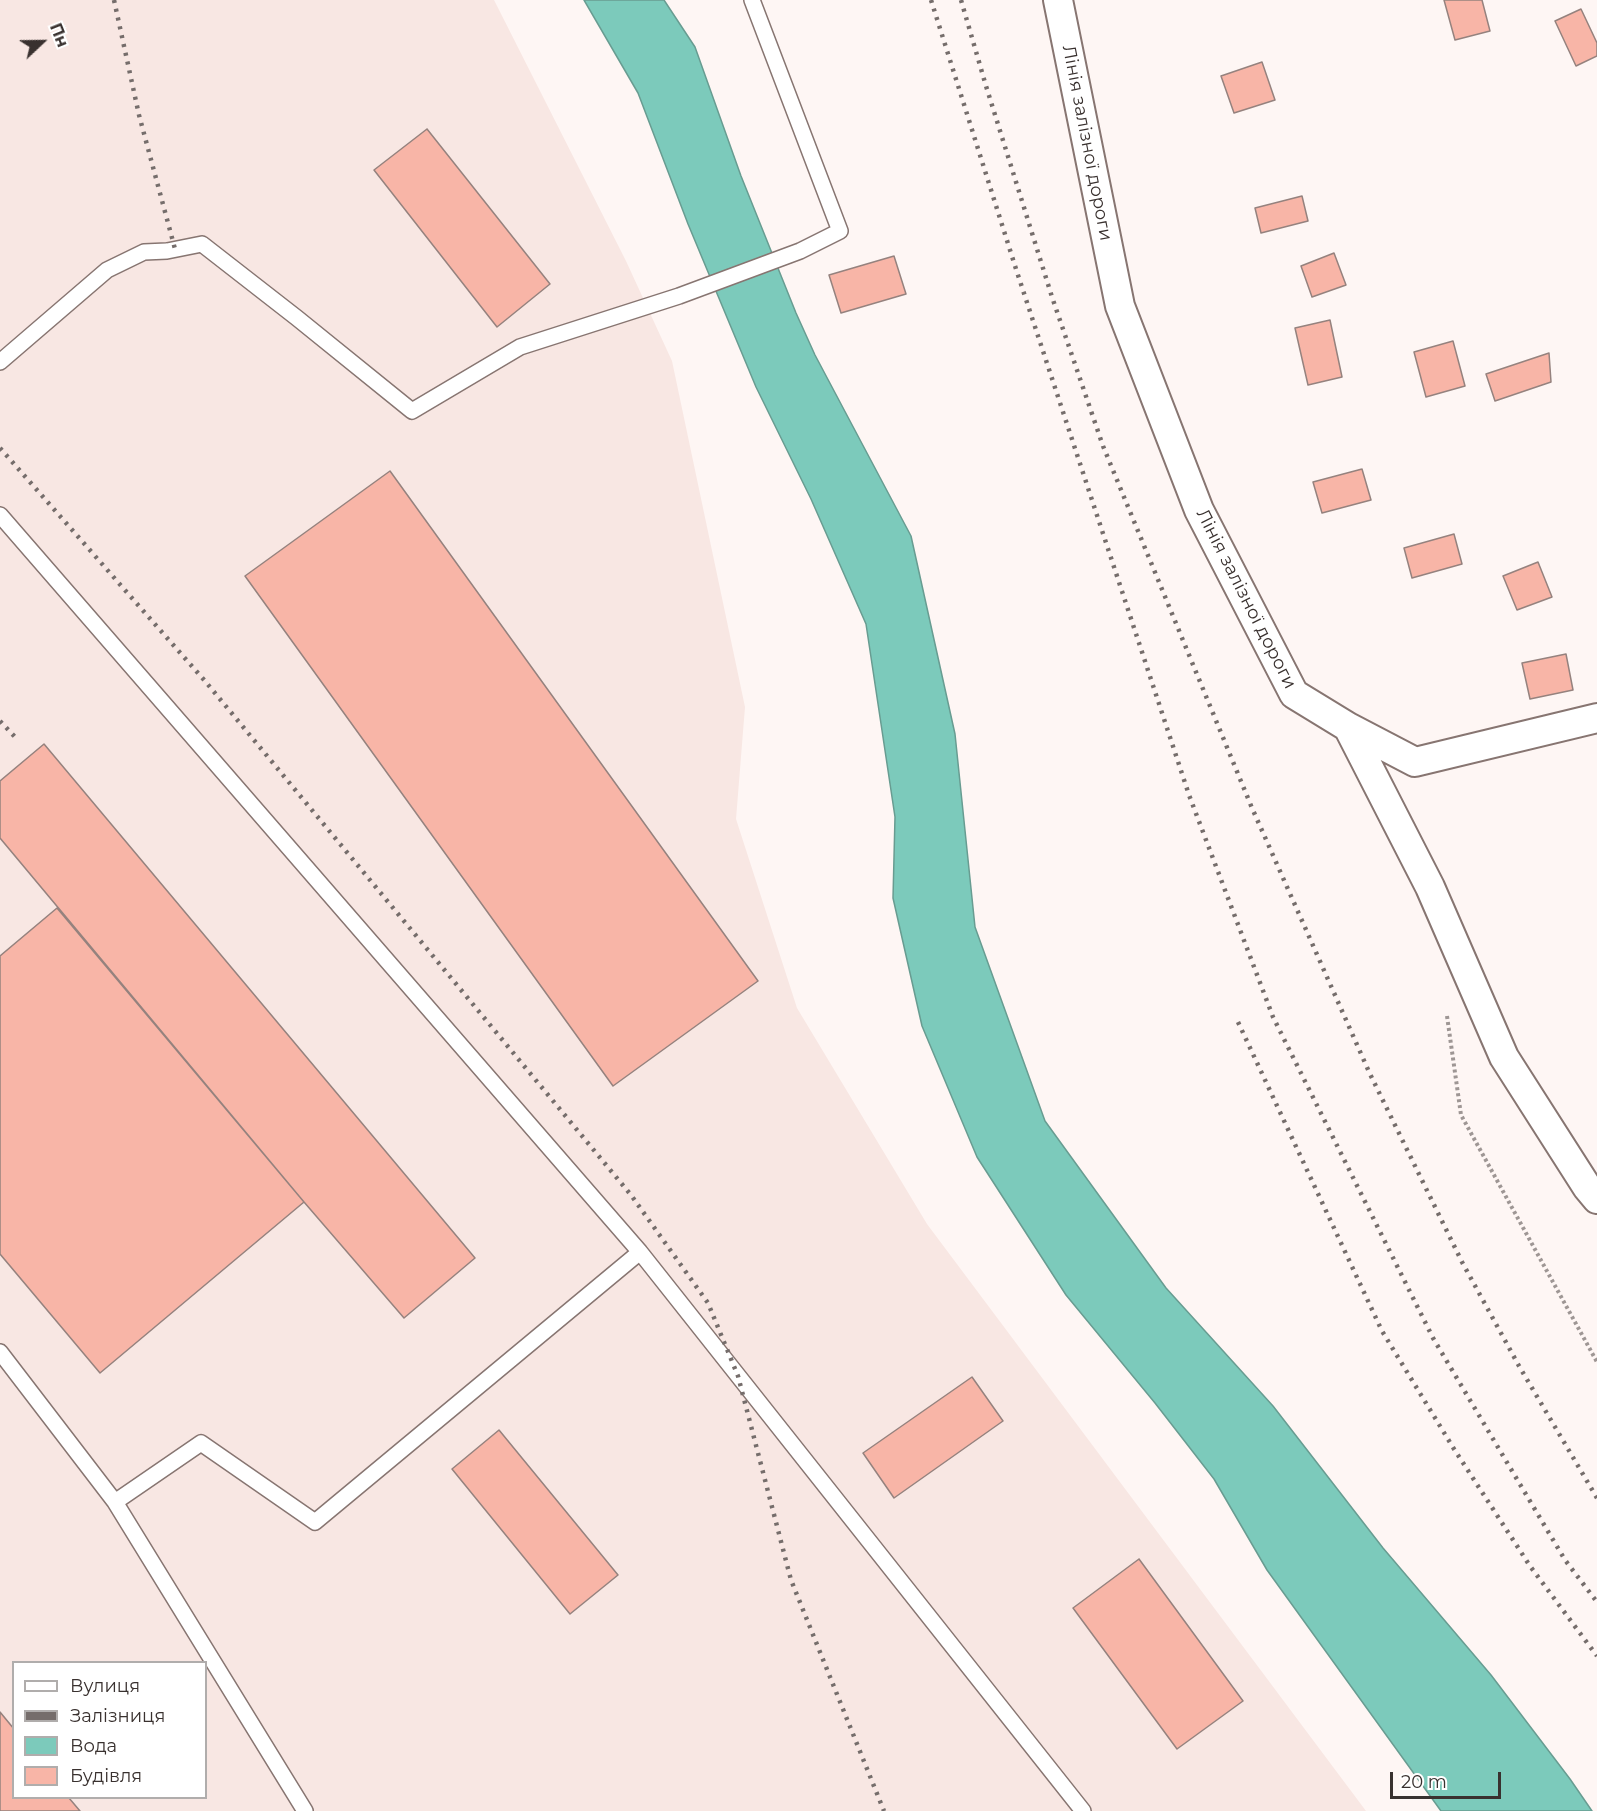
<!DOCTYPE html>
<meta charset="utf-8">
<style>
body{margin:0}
#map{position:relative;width:1597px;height:1811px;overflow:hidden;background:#fef6f4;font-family:Montserrat,sans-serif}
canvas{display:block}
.legend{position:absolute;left:12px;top:1661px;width:195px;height:138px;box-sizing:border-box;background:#fff;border:2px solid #b0adac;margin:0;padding:8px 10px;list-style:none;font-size:18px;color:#39312f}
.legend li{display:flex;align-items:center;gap:12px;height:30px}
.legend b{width:30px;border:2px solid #b0adac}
.north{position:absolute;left:12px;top:12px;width:60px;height:60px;-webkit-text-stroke:4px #fff;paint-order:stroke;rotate:68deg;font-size:16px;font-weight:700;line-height:24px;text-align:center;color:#39312f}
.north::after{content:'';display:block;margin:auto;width:21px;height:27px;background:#39312f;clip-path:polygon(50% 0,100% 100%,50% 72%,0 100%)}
.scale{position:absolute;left:1390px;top:1772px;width:111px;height:27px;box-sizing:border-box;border:3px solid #39312f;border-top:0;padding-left:8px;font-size:18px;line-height:21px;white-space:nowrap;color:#39312f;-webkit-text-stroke:4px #fff;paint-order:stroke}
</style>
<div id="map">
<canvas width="1597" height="1811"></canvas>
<ul class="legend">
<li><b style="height:8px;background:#fff"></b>Вулиця</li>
<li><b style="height:8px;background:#756d6b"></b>Залізниця</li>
<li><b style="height:16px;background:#7ccabb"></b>Вода</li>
<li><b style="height:16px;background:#f8b5a7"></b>Будівля</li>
</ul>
<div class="north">Пн</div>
<div class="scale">20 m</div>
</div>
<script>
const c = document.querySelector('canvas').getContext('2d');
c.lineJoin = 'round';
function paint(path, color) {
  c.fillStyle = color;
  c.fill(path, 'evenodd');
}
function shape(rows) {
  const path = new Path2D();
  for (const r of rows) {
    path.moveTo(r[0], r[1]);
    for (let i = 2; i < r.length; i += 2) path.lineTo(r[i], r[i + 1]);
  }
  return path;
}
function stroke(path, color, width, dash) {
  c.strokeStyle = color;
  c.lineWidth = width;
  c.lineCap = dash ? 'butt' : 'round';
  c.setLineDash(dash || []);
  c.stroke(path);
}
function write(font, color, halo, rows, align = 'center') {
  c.font = font + ' Montserrat,sans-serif';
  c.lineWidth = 4.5;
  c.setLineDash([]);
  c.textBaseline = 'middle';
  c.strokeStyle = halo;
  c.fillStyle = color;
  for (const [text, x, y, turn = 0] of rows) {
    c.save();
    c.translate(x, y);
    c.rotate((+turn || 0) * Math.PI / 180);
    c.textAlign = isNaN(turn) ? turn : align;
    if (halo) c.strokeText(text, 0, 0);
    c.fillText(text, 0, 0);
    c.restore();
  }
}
paint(shape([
 [0,0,494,0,626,261,672,361,745,707,736,819,797,1008,927,1224,1366,1811,0,1811],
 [14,1662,206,1662,206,1798,14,1798]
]), '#f8e7e3');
const water = shape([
 [584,0,664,0,695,47,741,176,796,313,815,355,911,536,955,734,975,927,1045,1121,1166,1288,1273,1406,1383,1548,1491,1675,1570,1779,1592,1811,1441,1811,1267,1570,1214,1479,1155,1403,1066,1295,977,1157,922,1026,893,898,895,817,866,624,811,499,756,387,688,224,638,93,584,0]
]);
paint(water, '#7ccabb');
stroke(water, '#689c91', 1.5);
const building = shape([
 [1444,0,1482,0,1490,31,1455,40,1444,0],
 [1581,9,1597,43,1597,56,1576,66,1555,21,1581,9],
 [1262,62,1275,100,1234,113,1221,76,1262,62],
 [427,129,550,284,497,327,374,170,427,129],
 [1302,196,1308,221,1261,233,1255,208,1302,196],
 [1334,253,1346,285,1312,297,1301,266,1334,253],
 [894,256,906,294,841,313,829,275,894,256],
 [1330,320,1342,377,1308,385,1295,328,1330,320],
 [1453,341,1465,386,1426,397,1414,352,1453,341],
 [1549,353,1551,382,1495,401,1486,374,1549,353],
 [1362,469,1371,500,1322,513,1313,482,1362,469],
 [390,471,758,981,613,1086,245,576,390,471],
 [1454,534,1462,564,1412,578,1404,548,1454,534],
 [1538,562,1552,597,1517,610,1503,576,1538,562],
 [1566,654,1573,690,1530,699,1522,663,1566,654],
 [44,744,475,1258,404,1318,304,1202,0,838,0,781,44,744],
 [57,908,304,1202,100,1373,0,1254,0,956,57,908],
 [972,1377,1003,1421,894,1498,863,1453,972,1377],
 [499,1430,618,1575,570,1614,452,1469,499,1430],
 [1139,1559,1243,1701,1177,1749,1073,1608,1139,1559],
 [0,1712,14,1729,14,1798,69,1798,80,1811,0,1811,0,1712]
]);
paint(building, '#f8b5a7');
stroke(building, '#95827e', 1.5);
const service = shape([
 [0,362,107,270,144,252,167,251,202,244,297,318,412,411,520,347,679,296,800,251,840,231,752,0],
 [0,515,640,1252,1083,1811],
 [0,1352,115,1502,305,1811],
 [115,1502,201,1443,315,1522,640,1252]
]);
const minor = shape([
 [1058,0,1120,306,1199,510,1294,694,1348,727,1430,887,1504,1057,1587,1187,1597,1199],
 [1348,727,1415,762,1597,718]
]);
stroke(service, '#877571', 18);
stroke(minor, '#877571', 32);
stroke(shape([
 [1447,1016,1461,1115,1597,1362]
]), '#9e9694', 4, [3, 3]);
stroke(service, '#fff', 15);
stroke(minor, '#fff', 28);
stroke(shape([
 [114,0,139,115,175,249],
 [931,0,1016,269,1189,795,1273,1017,1433,1338,1565,1560,1597,1602],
 [961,0,986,86,1052,297,1103,446,1252,808,1370,1074,1462,1262,1519,1366,1597,1498],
 [0,448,205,681,631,1195,708,1303,738,1376,791,1580,884,1811],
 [0,721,15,737],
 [1238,1022,1382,1331,1454,1449,1530,1566,1597,1656]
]), '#756d6b', 4.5, [3, 6]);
write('18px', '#39312f', '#fff', [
 ["Лінія залізної дороги",1087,143,79],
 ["Лінія залізної дороги",1246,599,63]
]);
</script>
